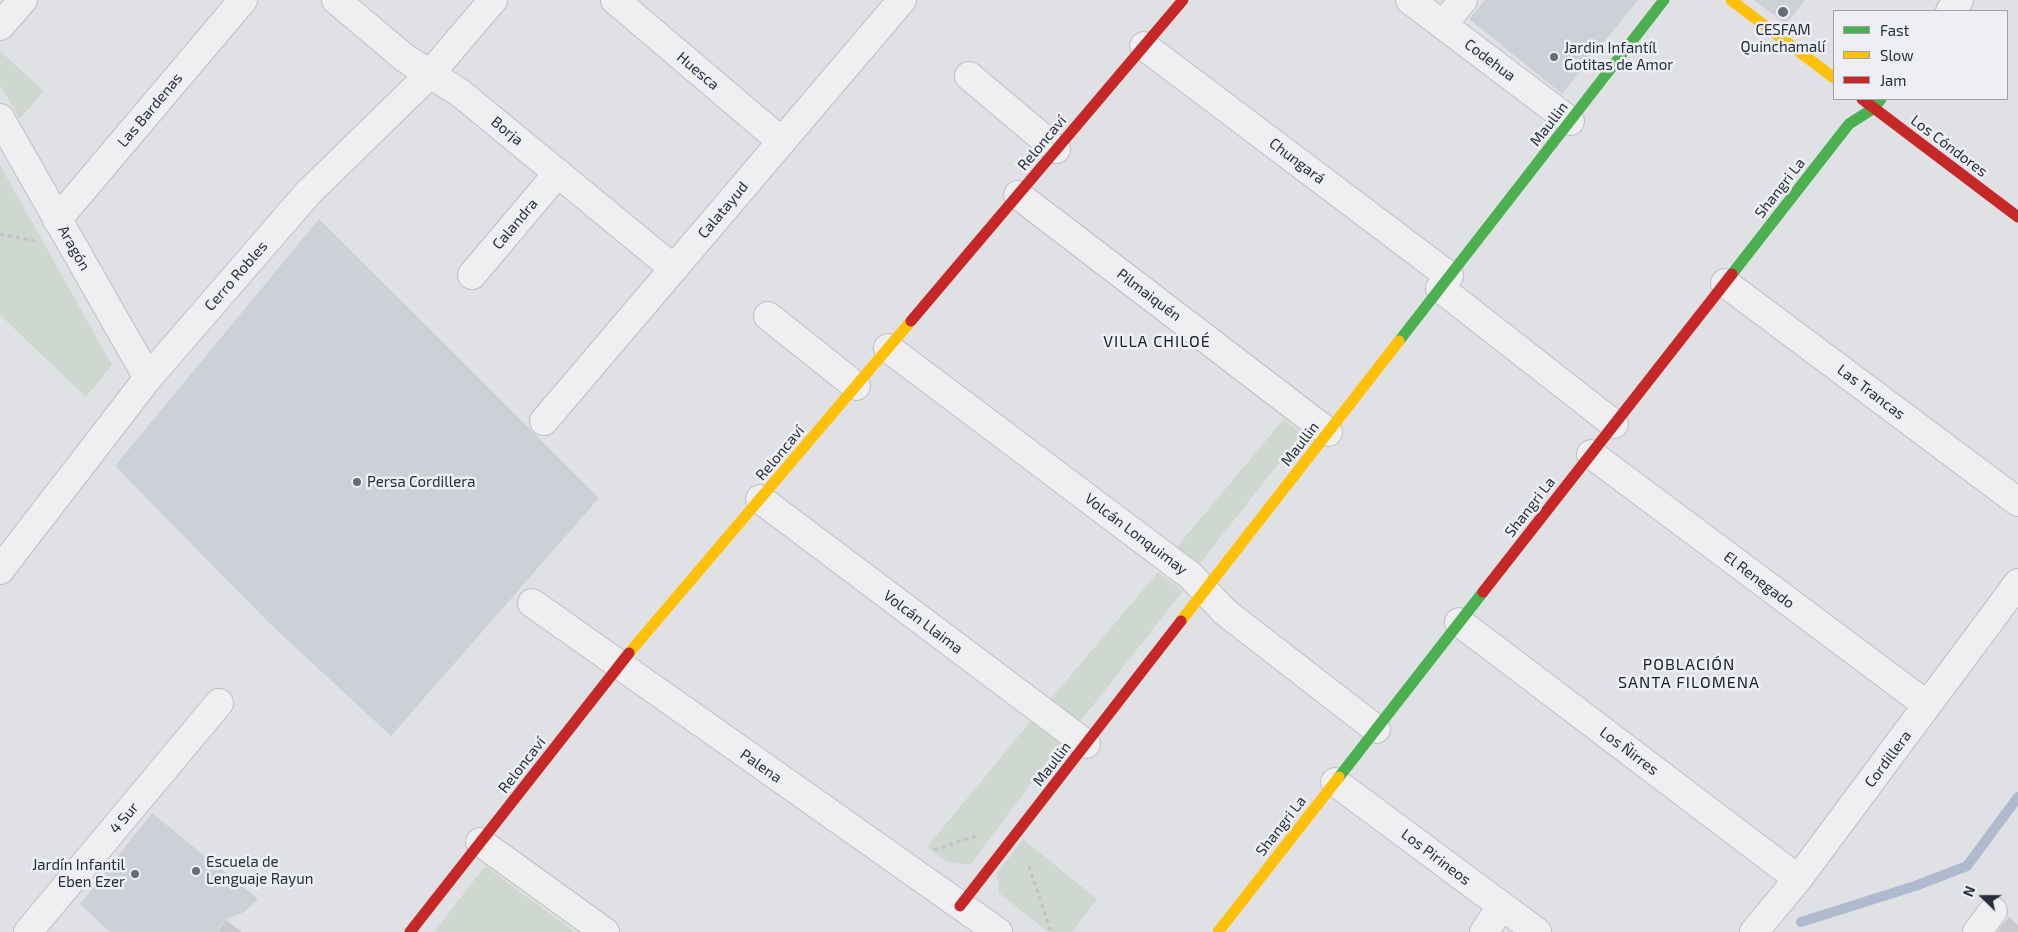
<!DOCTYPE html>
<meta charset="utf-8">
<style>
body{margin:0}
#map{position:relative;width:2018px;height:932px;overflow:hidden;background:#e0e1e4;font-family:"Exo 2",sans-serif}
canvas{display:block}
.legend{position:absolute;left:1833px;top:10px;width:175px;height:90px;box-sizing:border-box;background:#edeff4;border:1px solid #9ea1aa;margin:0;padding:6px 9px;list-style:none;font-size:15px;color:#282d3c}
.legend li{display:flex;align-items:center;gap:10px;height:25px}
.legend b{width:25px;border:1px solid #9ea1aa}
.north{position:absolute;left:1958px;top:872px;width:50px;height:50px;-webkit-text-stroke:4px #edeff4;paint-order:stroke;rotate:292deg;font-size:14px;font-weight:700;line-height:20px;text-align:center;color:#282d3c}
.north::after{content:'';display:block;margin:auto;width:18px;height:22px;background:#282d3c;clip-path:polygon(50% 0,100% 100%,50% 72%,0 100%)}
</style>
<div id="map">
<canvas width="2018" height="932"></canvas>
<ul class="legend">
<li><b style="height:6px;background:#4caf50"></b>Fast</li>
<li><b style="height:6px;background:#ffc107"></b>Slow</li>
<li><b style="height:6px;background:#c62828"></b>Jam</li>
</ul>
<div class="north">N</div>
</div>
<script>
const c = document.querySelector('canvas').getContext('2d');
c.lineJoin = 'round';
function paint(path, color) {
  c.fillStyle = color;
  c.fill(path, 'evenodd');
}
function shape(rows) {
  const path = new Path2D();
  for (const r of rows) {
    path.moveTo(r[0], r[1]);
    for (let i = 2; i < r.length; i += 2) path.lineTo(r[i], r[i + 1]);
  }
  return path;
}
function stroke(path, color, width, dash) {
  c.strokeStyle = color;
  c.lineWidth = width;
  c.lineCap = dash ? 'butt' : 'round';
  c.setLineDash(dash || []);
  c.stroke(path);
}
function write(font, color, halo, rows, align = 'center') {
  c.font = font + ' "Exo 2",sans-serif';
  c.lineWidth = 5;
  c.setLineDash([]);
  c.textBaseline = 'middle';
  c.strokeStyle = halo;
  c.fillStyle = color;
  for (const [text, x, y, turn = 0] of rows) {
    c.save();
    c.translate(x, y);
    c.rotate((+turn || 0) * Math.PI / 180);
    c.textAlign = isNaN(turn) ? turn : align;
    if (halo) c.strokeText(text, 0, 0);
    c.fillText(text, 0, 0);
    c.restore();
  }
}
paint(shape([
 [1485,0,1638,0,1562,94,1469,19],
 [1754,0,1805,0,1786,24],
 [319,219,599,498,391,736,268,622,115,466],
 [152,813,190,844,258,899,244,912,226,919,216,932,110,932,80,904]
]), '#ced0d7');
paint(shape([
 [0,51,44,91,20,119,0,85],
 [0,165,112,365,86,397,0,315],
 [1284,419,1302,434,1197,567,1175,549],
 [1158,572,1183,591,1079,723,1050,700],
 [1034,717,1064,739,970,865,947,862,927,847],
 [1023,839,1097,899,1072,932,1048,932,999,893,997,873],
 [485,866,575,932,434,932]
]), '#cfd8d0');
stroke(shape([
 [1801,922,1915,886,1967,866,2018,797]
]), '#b0bace', 10);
paint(shape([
 [2009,917,2018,925,2018,932,1997,932],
 [226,920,242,932,217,932]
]), '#c8c9cc');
const street = shape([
 [336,0,406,59,459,92,673,268],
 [615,0,781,141],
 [1410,0,1570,121],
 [1950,11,1959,0],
 [1443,25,1463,0],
 [0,26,23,0],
 [1144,46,1449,276],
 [969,76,1056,149],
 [0,118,148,378],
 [1018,195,1328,432],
 [57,220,243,0],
 [472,275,558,173],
 [1725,283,2018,502],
 [1440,288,1614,424],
 [768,316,856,386],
 [888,348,1191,576,1225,612,1376,729],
 [544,421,902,0],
 [1591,454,1927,705],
 [760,499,1086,744],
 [0,570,148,378,308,193,430,74,493,0],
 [532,603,998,932],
 [1459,622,1798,879],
 [1335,782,1537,932],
 [480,842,605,932],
 [28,932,219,703],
 [1484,932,1502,906],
 [1754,932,1798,879,2018,583],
 [1977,932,1993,911]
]);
stroke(street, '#bebfc2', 30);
stroke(shape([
 [0,234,35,241],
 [934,850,976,836],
 [1029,866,1051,932]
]), '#c1c2c7', 3, [4, 4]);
stroke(street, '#efeff1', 28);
stroke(shape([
 [1732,274,1849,124,1874,108,1881,99],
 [1399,341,1664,0],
 [1339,777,1483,592]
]), '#4caf50', 11);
stroke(shape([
 [1731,0,1834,78],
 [1181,621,1399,341],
 [629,653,911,321],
 [1218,932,1339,777]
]), '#ffc107', 11);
stroke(shape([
 [1862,99,2018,217],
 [911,321,1183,0],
 [1483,592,1732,274],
 [960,906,1181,621],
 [410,932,629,653]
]), '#c62828', 11);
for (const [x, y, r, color] of [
 [1783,12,6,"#686c77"],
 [1554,57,5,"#686c77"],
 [357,482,5,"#686c77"],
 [196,871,5,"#686c77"],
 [135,874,5,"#686c77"]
]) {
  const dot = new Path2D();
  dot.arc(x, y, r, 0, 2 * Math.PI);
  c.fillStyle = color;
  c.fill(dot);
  stroke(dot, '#edeff4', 2);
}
write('15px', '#282d3c', '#edeff4', [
 ["CESFAM",1783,30,"center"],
 ["Quinchamalí",1783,47,"center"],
 ["Jardin Infantíl",1564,48],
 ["Gotitas de Amor",1564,65],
 ["Persa Cordillera",367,482],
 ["Escuela de",206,862],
 ["Lenguaje Rayun",206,879],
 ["Jardín Infantil",125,865,"right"],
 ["Eben Ezer",125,882,"right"]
], 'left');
write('15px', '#282d3c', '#edeff4', [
 ["Codehua",1490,60,37],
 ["Huesca",698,71,40],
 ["Las Bardenas",150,110,-50],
 ["Maullin",1549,124,-52],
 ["Borja",507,131,39],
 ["Reloncaví",1042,143,-50],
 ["Los Cóndores",1949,146,37],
 ["Chungará",1297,161,37],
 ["Shangri La",1780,188,-52],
 ["Calatayud",723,210,-50],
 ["Calandra",515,224,-50],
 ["Aragón",74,248,60],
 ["Cerro Robles",236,276,-49],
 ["Pilmaiquén",1149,295,37],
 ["Las Trancas",1871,392,37],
 ["Maullin",1300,444,-52],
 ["Reloncaví",780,453,-50],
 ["Shangri La",1530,507,-52],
 ["Volcán Lonquimay",1136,534,37],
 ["El Renegado",1759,580,37],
 ["Volcán Llaima",923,622,37],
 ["Los Ñirres",1629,751,37],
 ["Cordillera",1888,759,-53],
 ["Maullin",1052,764,-52],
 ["Reloncaví",522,765,-52],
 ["Palena",761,766,35],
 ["4 Sur",124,818,-50],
 ["Shangri La",1281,826,-52],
 ["Los Pirineos",1436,857,37]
]);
c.letterSpacing = '1px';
write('16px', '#1a1e2d', '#edeff4', [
 ["VILLA CHILOÉ",1157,342],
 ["POBLACIÓN",1689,665],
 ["SANTA FILOMENA",1689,683]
]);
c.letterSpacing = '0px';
</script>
